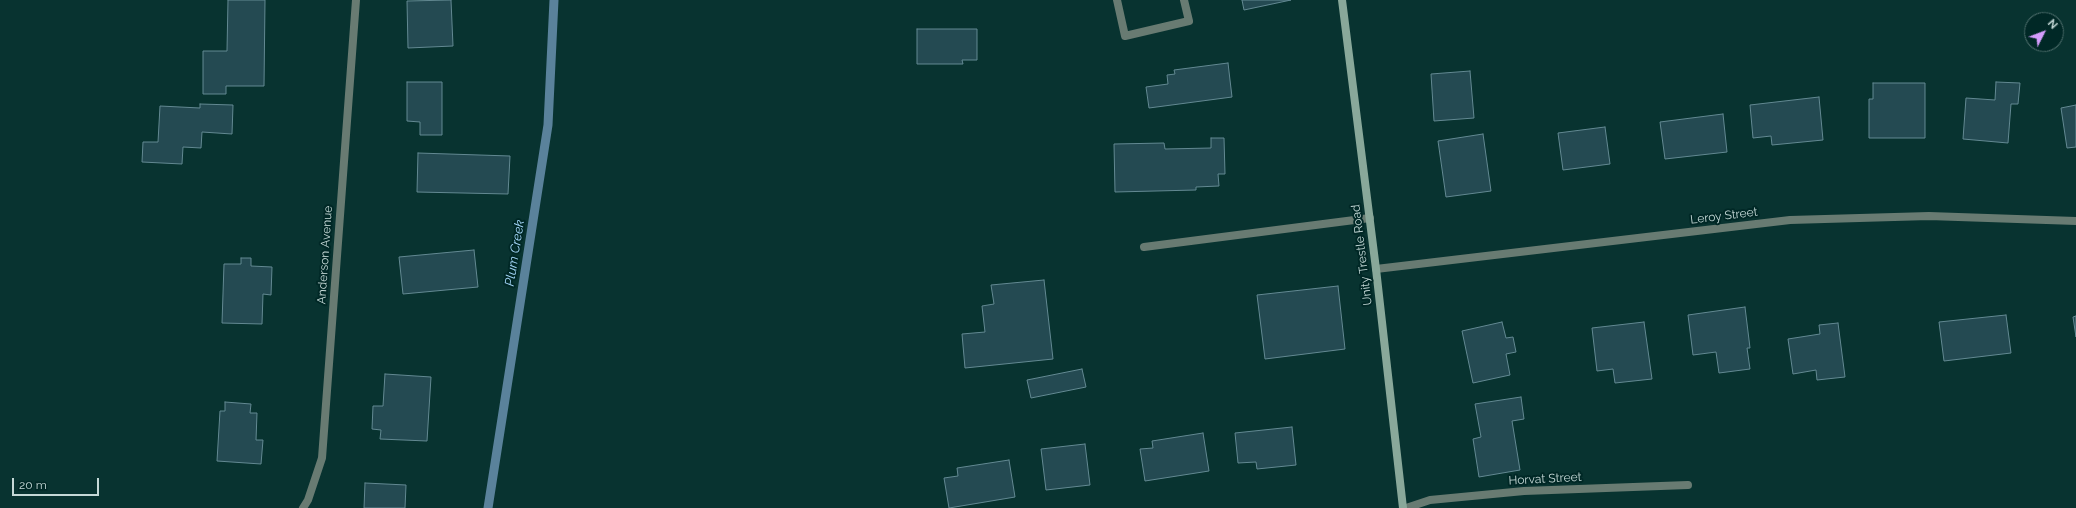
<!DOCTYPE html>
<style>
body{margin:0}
#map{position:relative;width:2076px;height:508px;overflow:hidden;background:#083330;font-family:Raleway,sans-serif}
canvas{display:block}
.north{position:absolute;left:2024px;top:12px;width:40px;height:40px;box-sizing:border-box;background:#002826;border:1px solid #4f6f6d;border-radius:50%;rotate:48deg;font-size:11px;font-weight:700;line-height:16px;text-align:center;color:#c5d9d7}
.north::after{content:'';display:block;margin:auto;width:14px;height:18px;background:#d39cfc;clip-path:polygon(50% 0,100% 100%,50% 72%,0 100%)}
.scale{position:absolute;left:12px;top:478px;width:87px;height:18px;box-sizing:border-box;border:2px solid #c5d9d7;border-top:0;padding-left:5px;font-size:12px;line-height:14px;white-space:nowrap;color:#c5d9d7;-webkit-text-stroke:3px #002826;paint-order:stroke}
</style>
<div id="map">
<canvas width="2076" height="508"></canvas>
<div class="north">N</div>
<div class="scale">20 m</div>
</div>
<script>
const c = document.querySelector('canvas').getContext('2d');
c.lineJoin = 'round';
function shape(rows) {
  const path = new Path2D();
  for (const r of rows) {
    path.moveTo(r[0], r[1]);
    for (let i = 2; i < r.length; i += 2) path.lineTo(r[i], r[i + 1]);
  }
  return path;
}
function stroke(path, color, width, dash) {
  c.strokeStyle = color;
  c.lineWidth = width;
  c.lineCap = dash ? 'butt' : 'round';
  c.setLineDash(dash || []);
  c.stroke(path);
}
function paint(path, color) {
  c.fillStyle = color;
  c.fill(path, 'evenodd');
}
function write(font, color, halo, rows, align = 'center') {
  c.font = font + ' Raleway,sans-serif';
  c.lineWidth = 4;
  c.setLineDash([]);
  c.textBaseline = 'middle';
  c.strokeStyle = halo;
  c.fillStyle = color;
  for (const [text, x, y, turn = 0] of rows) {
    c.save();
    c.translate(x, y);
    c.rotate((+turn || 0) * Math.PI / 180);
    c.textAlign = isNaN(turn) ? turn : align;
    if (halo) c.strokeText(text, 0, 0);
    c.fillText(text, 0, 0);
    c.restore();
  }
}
stroke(shape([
 [488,508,548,125,554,0]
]), '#5a829b', 9);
const building = shape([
 [228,0,265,0,264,86,226,86,226,94,203,94,203,51,227,51,228,0],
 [451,0,453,46,408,48,407,1,451,0],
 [1242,0,1291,0,1244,10,1242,0],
 [917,29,977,29,977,60,962,60,963,64,917,64,917,29],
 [1228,63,1232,97,1149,108,1146,87,1168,84,1167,75,1175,74,1174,70,1228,63],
 [1470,71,1474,118,1434,121,1431,74,1470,71],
 [407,82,442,82,442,135,420,135,420,122,407,121,407,82],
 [1996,82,2020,83,2018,104,2011,104,2008,143,1963,139,1966,98,1995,100,1996,82],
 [1873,83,1925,83,1925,138,1869,138,1869,99,1873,99,1873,83],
 [1819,97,1823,140,1772,145,1771,136,1753,138,1750,105,1819,97],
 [200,104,233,105,232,134,202,132,201,148,183,147,182,164,142,162,143,142,158,142,160,106,200,108,200,104],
 [2076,105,2076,147,2067,148,2061,108,2076,105],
 [1723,114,1727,152,1665,159,1660,122,1723,114],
 [1605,127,1610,164,1563,170,1558,133,1605,127],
 [1483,134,1491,191,1446,197,1438,141,1483,134],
 [1211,138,1224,138,1225,174,1218,174,1219,186,1196,187,1196,190,1115,192,1114,144,1164,143,1165,149,1211,148,1211,138],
 [418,153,510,156,508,194,417,192,418,153],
 [474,250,478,287,403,294,399,257,474,250],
 [241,258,251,258,251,266,272,267,271,295,263,294,262,324,222,323,224,264,241,264,241,258],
 [1044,280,1053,359,965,368,962,334,985,332,982,306,994,304,991,285,1044,280],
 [1338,286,1345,349,1265,359,1257,295,1338,286],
 [1745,307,1750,348,1747,348,1750,369,1719,373,1716,352,1693,355,1688,315,1745,307],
 [2006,315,2011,353,1944,361,1939,322,2006,315],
 [2076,316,2076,337,2073,317,2076,316],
 [1502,322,1506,338,1513,337,1516,352,1506,354,1510,375,1473,383,1462,331,1502,322],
 [1644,322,1652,379,1615,383,1613,369,1597,371,1592,328,1644,322],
 [1838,323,1845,377,1817,380,1816,370,1793,374,1788,339,1820,334,1819,325,1838,323],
 [1082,369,1086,387,1031,398,1027,380,1082,369],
 [385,374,431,377,427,441,380,439,381,430,372,429,373,406,383,406,385,374],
 [1521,397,1524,419,1512,421,1520,470,1479,477,1473,439,1481,437,1475,404,1521,397],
 [225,402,251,404,250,413,257,413,256,440,263,440,261,464,217,461,220,411,225,411,225,402],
 [1292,427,1296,465,1257,469,1256,462,1238,463,1235,433,1292,427],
 [1203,433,1209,471,1145,481,1140,449,1153,448,1152,441,1203,433],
 [1085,444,1090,485,1046,490,1041,449,1085,444],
 [1009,460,1015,497,949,508,944,478,958,476,957,468,1009,460],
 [365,483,406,485,405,508,364,508,365,483]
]);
paint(building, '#244a52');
stroke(building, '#638992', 1);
stroke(shape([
 [1117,0,1125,36,1189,21,1184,0],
 [1144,247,1370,218],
 [1406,508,1430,500,1524,491,1688,485]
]), '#687b72', 8);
stroke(shape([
 [1376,269,1790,220,1929,216,2076,221],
 [303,508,308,500,322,458,356,0]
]), '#687b72', 8);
stroke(shape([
 [1342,0,1376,269,1403,508]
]), '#89a89a', 8);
write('12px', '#c5d9d7', '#002826', [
 ["Leroy Street",1724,216,-7],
 ["Anderson Avenue",325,255,-86],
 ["Unity Trestle Road",1362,255,-97],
 ["Horvat Street",1545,479,-3]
]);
write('italic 13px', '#a4d7f9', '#002826', [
 ["Plum Creek",515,253,-81]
]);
</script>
